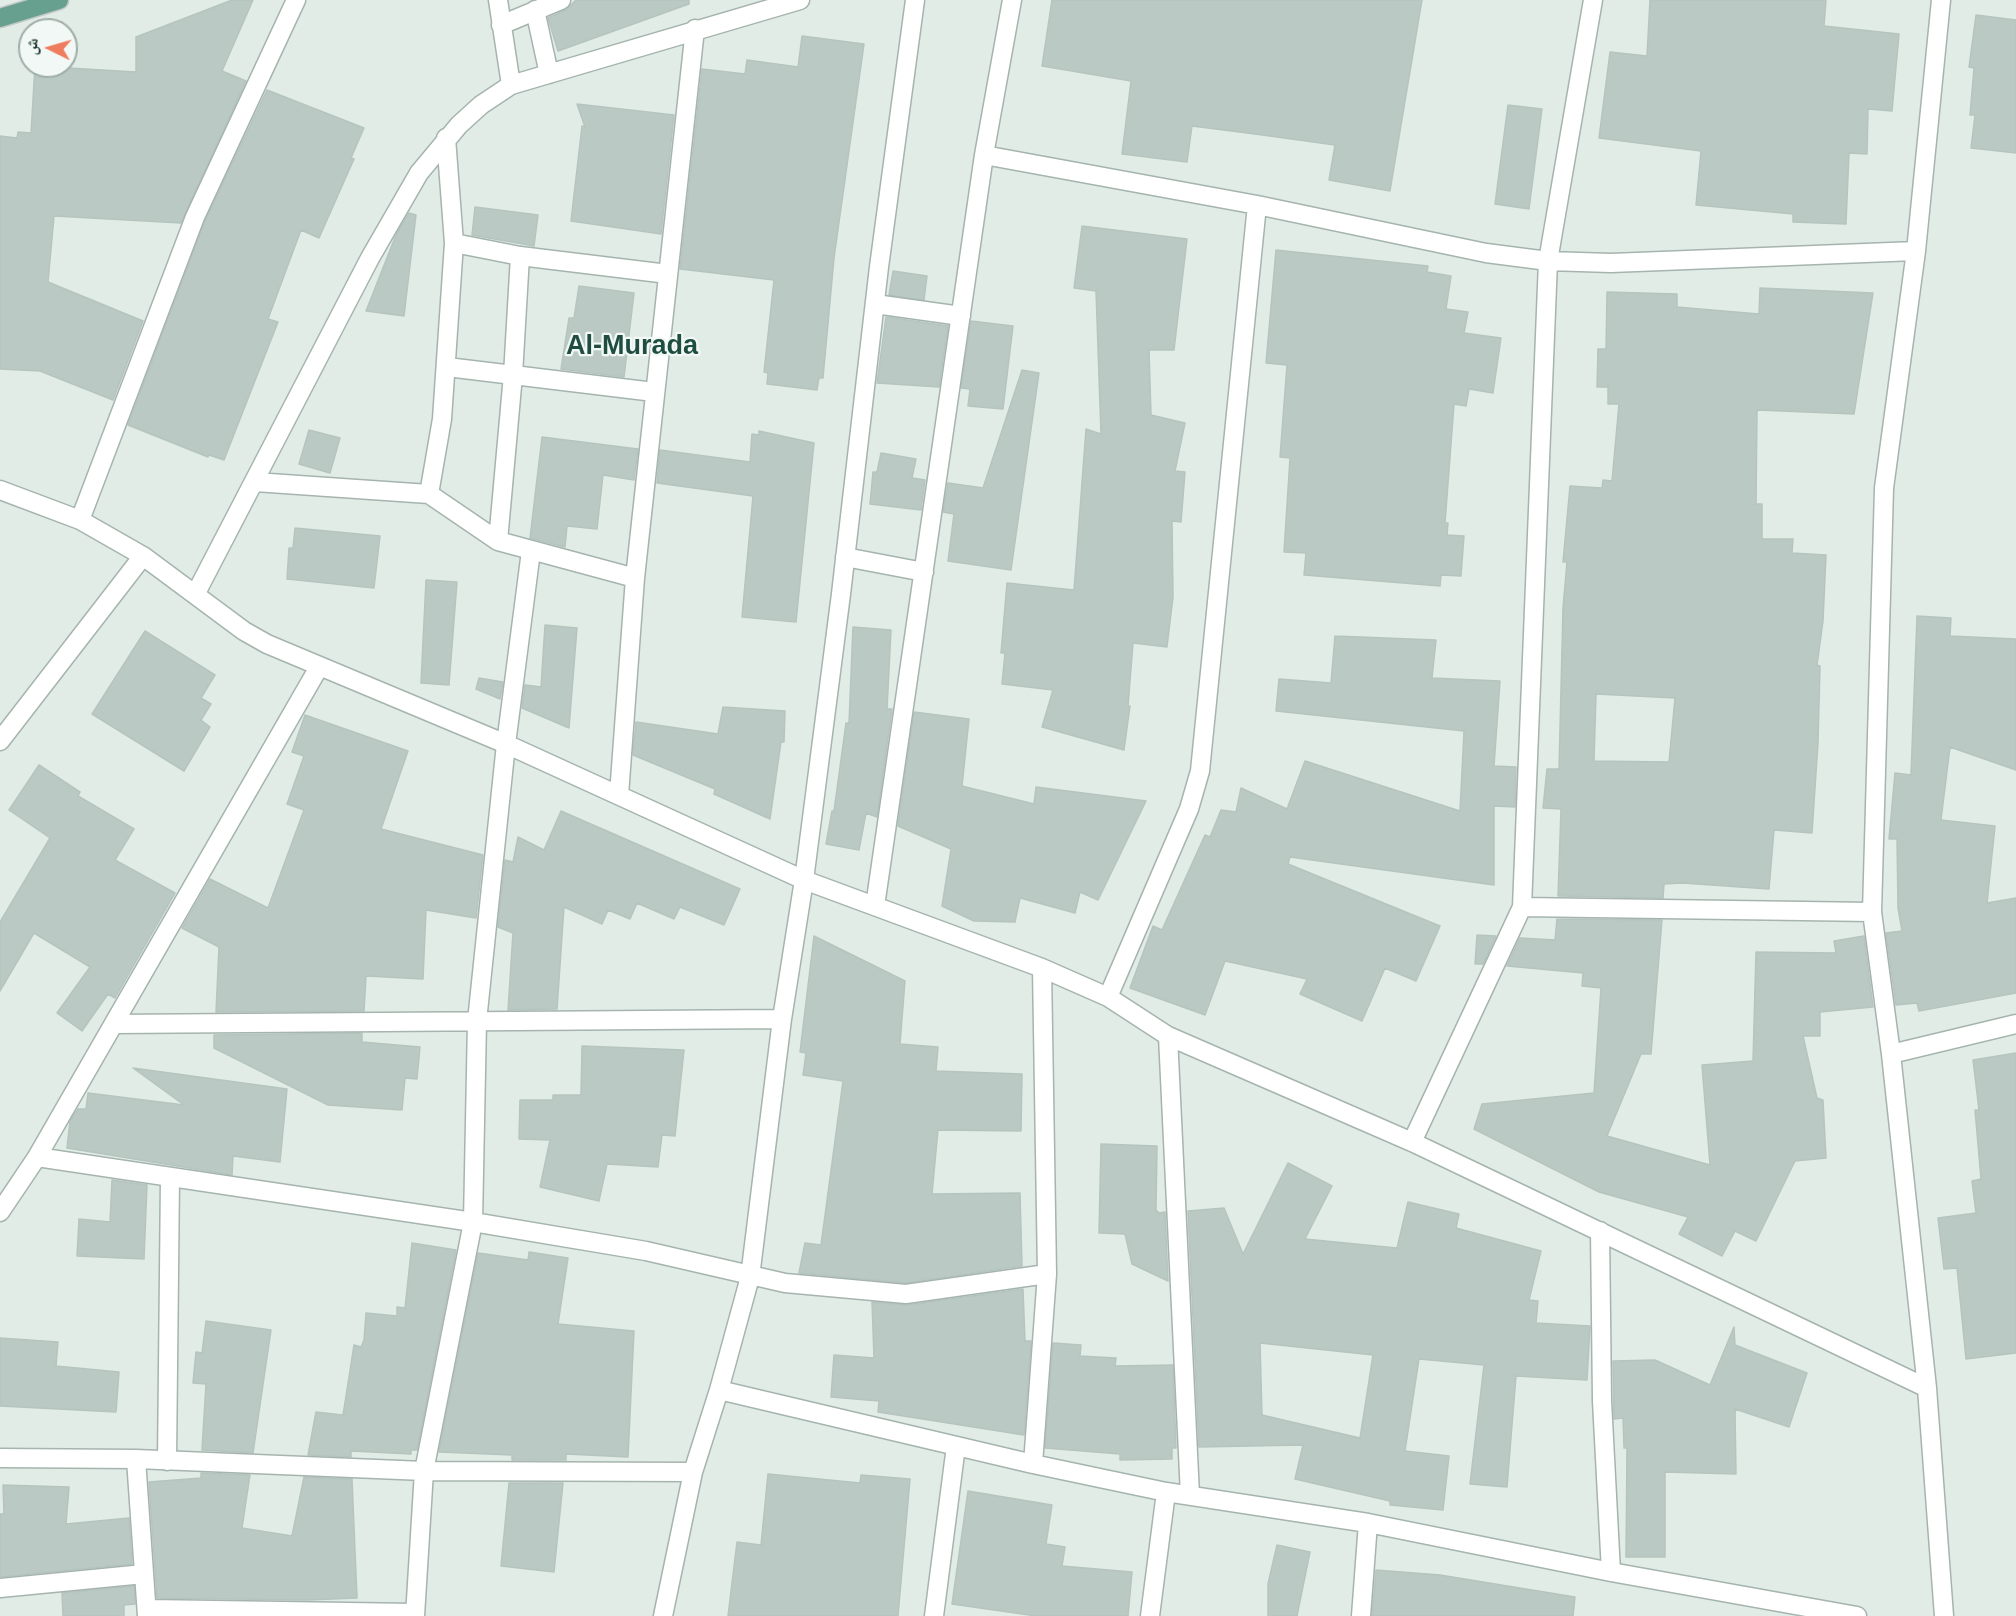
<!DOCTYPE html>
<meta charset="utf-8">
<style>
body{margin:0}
#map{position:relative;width:2016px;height:1616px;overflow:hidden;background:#e2ece7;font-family:Helvetica,"Noto Naskh Arabic",sans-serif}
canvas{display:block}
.north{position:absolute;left:18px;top:18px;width:60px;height:60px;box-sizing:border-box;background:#f2f8f5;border:2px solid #9fada8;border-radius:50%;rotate:275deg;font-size:16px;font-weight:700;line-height:24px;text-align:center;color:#223c34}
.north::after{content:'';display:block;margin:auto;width:21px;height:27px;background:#ee7c5e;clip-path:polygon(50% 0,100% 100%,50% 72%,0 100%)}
</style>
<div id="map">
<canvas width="2016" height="1616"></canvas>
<div class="north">ش</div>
</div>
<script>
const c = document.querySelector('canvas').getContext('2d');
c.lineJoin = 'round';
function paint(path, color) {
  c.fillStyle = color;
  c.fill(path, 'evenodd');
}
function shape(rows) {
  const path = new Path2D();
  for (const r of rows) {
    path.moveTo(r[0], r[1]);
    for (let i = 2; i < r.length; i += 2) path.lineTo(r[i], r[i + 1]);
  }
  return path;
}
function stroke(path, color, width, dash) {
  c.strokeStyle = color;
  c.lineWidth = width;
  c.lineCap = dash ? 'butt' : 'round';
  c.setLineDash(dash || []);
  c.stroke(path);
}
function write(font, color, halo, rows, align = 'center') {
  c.font = font + ' Helvetica,sans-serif';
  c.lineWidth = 4.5;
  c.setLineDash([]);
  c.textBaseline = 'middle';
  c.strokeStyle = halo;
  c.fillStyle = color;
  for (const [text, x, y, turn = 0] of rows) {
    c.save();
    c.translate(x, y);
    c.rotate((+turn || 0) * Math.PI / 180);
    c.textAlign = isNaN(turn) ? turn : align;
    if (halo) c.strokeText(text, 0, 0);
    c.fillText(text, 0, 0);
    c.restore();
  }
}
const building = shape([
 [232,0,253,0,222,71,246,81,181,223,54,216,48,282,143,321,113,400,40,371,0,369,0,136,17,138,18,132,31,133,35,66,136,72,136,37,232,0],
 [576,0,689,0,689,4,558,51,548,18,566,10,576,0],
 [1052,0,1422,0,1390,191,1329,180,1335,145,1255,134,1192,126,1187,162,1122,154,1131,81,1042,66,1052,0],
 [1650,0,1826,0,1824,26,1899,34,1892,111,1868,109,1867,154,1849,153,1846,224,1793,222,1793,214,1696,205,1701,151,1599,138,1610,52,1647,56,1650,0],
 [1976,15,2016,20,2016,153,1971,148,1975,115,1970,115,1974,68,1969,67,1976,15],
 [802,36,864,44,834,258,823,378,819,378,817,390,767,384,768,373,764,372,774,280,680,269,702,69,745,74,747,60,798,67,802,36],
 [267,90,364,128,351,158,354,159,319,238,301,230,268,319,278,322,224,460,209,455,208,457,128,425,205,221,267,90],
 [577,104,674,115,661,234,571,221,582,126,585,127,577,104],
 [1508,105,1542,109,1529,209,1495,204,1508,105],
 [475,207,538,215,534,246,472,235,475,207],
 [409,213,416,215,404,316,366,311,396,235,409,213],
 [1082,226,1187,239,1174,350,1149,350,1151,415,1185,423,1175,471,1185,472,1181,522,1172,521,1173,597,1167,647,1133,643,1128,706,1130,706,1124,750,1042,727,1053,690,1002,684,1005,653,1001,653,1007,583,1074,590,1086,429,1101,434,1096,291,1074,288,1082,226],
 [1276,250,1428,266,1427,272,1451,276,1446,309,1468,312,1464,333,1501,338,1493,393,1469,389,1466,406,1454,404,1445,523,1448,523,1447,535,1464,536,1461,576,1441,575,1440,586,1304,575,1306,553,1284,552,1290,458,1280,457,1287,365,1266,363,1276,250],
 [893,271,927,276,924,300,889,295,893,271],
 [579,286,634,293,624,377,561,369,569,318,574,318,579,286],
 [1760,288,1873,293,1854,414,1757,410,1756,504,1762,504,1762,539,1793,539,1792,553,1826,555,1823,621,1817,665,1820,666,1818,743,1812,833,1774,830,1769,889,1682,883,1664,884,1663,898,1558,896,1561,809,1543,808,1547,769,1559,769,1563,608,1567,562,1563,562,1570,486,1602,488,1603,480,1612,481,1619,404,1608,404,1608,387,1597,387,1598,349,1606,349,1607,292,1677,294,1677,307,1759,314,1760,288],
 [1596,694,1675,698,1669,762,1594,761,1596,694],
 [886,317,948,326,939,387,877,383,886,317],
 [971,321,1013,326,1003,409,968,406,970,389,961,388,971,321],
 [1022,370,1039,373,1011,570,948,561,954,514,943,512,948,483,983,488,1022,370],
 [309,430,340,438,330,473,299,464,309,430],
 [759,431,814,443,796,622,742,617,753,496,657,483,660,450,750,462,752,434,759,435,759,431],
 [542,437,638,449,634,480,603,475,597,529,567,526,565,547,530,538,542,437],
 [881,453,916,459,912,478,925,480,921,510,870,504,873,472,877,472,881,453],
 [295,528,380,536,374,588,287,579,289,548,293,548,295,528],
 [426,580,457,582,449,685,421,683,426,580],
 [1917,616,1951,618,1950,636,2016,639,2016,770,1950,747,1941,820,1995,826,1987,903,2016,898,2016,993,1919,1011,1917,1003,1896,1005,1886,933,1902,931,1898,908,1897,839,1889,839,1895,773,1911,775,1917,616],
 [545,625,577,628,569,728,522,708,525,685,541,687,545,625],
 [853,627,891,630,887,709,892,709,877,817,866,813,859,850,826,844,832,811,834,811,846,723,849,723,853,627],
 [145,631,215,675,201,698,211,704,201,720,210,727,184,771,92,714,145,631],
 [1335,636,1436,640,1432,678,1500,681,1494,766,1516,767,1515,807,1494,806,1494,885,1290,857,1288,864,1440,926,1416,981,1385,968,1362,1021,1300,994,1307,979,1225,961,1205,1015,1130,988,1153,926,1162,930,1205,835,1210,837,1221,810,1236,812,1241,788,1287,809,1305,761,1460,811,1464,731,1276,711,1279,679,1331,683,1335,636],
 [479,678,503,682,500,699,476,689,479,678],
 [723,707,785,711,784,742,781,742,770,819,714,794,715,789,633,755,636,722,718,734,723,707],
 [914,712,969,719,962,786,1034,804,1036,787,1146,801,1098,900,1080,892,1075,913,1020,898,1015,922,974,921,942,906,951,849,898,826,914,712],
 [305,715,408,751,381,829,483,855,476,918,426,910,423,979,366,976,364,1011,216,1012,219,947,182,928,210,879,268,908,304,810,287,804,304,756,292,752,305,715],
 [39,765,80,792,78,796,134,829,115,860,175,893,115,998,108,994,82,1031,57,1013,90,967,34,933,0,991,0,922,50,838,9,810,39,765],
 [561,811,740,889,724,925,680,907,674,919,637,903,630,919,608,910,602,924,564,907,557,1009,508,1010,513,933,498,927,505,860,513,862,518,837,544,850,561,811],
 [1557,919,1662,920,1651,1054,1641,1054,1607,1136,1710,1165,1702,1065,1753,1061,1756,952,1836,953,1834,941,1864,936,1873,1007,1820,1012,1820,1036,1803,1036,1817,1098,1823,1100,1826,1158,1795,1161,1756,1241,1735,1231,1722,1256,1679,1234,1688,1217,1599,1192,1474,1129,1482,1104,1594,1093,1601,988,1582,986,1583,973,1507,966,1520,938,1555,940,1557,919],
 [1477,935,1496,936,1483,964,1475,964,1477,935],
 [814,936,905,981,900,1044,938,1047,936,1071,1022,1074,1021,1131,938,1130,932,1194,1020,1193,1022,1266,906,1283,799,1273,805,1243,821,1245,843,1081,803,1075,806,1053,800,1052,814,936],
 [362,1033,362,1042,420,1047,417,1079,405,1078,402,1110,328,1105,214,1048,214,1035,362,1033],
 [582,1046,684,1050,675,1136,662,1135,658,1167,607,1164,599,1201,540,1187,550,1140,519,1139,520,1100,553,1100,553,1095,581,1095,582,1046],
 [2016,1053,2016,1353,1966,1359,1957,1268,1944,1269,1938,1218,1976,1213,1972,1181,1981,1179,1975,1110,1979,1110,1973,1060,2016,1053],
 [133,1068,287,1089,280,1162,233,1156,232,1175,67,1148,70,1121,78,1109,86,1109,88,1093,184,1105,133,1068],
 [1101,1144,1157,1146,1156,1210,1159,1213,1165,1212,1168,1281,1132,1264,1125,1234,1099,1233,1101,1144],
 [1288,1163,1332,1186,1305,1239,1397,1248,1408,1202,1459,1214,1456,1228,1541,1251,1529,1300,1538,1301,1536,1323,1590,1326,1587,1380,1516,1376,1507,1487,1470,1484,1484,1365,1419,1359,1405,1451,1449,1456,1443,1510,1390,1505,1390,1501,1295,1479,1303,1445,1199,1447,1188,1211,1224,1208,1243,1254,1288,1163],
 [1260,1343,1373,1355,1360,1438,1262,1415,1260,1343],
 [112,1180,147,1185,144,1259,77,1256,79,1219,110,1222,112,1180],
 [412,1243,456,1250,417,1450,411,1450,411,1454,351,1451,351,1457,308,1455,316,1412,343,1415,354,1345,361,1347,364,1340,366,1313,397,1316,397,1307,405,1308,412,1243],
 [529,1252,568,1258,558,1324,634,1331,628,1457,566,1454,566,1460,512,1460,512,1455,439,1452,478,1253,528,1260,529,1252],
 [1023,1289,1025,1341,1031,1341,1024,1435,878,1412,879,1401,831,1397,834,1355,874,1358,872,1302,907,1305,1023,1289],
 [206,1321,271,1330,253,1453,202,1450,206,1384,193,1383,196,1352,202,1353,206,1321],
 [1734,1327,1735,1345,1807,1373,1789,1427,1735,1409,1736,1474,1665,1472,1665,1557,1626,1557,1627,1448,1624,1448,1623,1418,1614,1419,1613,1361,1655,1360,1710,1385,1734,1327],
 [0,1338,58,1342,56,1366,119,1372,116,1412,0,1406,0,1338],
 [1053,1343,1081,1345,1080,1356,1116,1358,1115,1366,1173,1365,1176,1448,1172,1448,1172,1459,1120,1460,1120,1454,1045,1448,1053,1343],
 [201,1473,250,1475,242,1528,292,1536,304,1477,352,1479,357,1598,308,1600,157,1598,149,1482,201,1478,201,1473],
 [768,1474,860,1483,861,1475,910,1479,898,1616,728,1616,737,1542,761,1545,768,1474],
 [509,1483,563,1483,554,1572,501,1566,509,1483],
 [3,1485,69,1487,66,1524,129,1518,132,1564,0,1577,0,1514,4,1514,3,1485],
 [968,1491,1052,1505,1046,1544,1065,1547,1062,1566,1132,1572,1128,1616,1036,1616,952,1604,968,1491],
 [1277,1545,1310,1552,1297,1616,1268,1616,1268,1584,1277,1545],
 [1376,1570,1440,1575,1575,1597,1573,1616,1372,1616,1376,1570],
 [134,1586,135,1604,124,1605,124,1616,63,1616,62,1593,134,1586]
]);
paint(building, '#bac9c3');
stroke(building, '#b5c5be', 1.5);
const minor = shape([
 [498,0,511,85,800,0],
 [915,0,879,267,841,594,804,880,782,1019,750,1277,719,1390,1033,1464,1166,1492,1368,1523,1611,1572,1857,1616],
 [1941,0,1916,251,1884,488,1872,912,1891,1054,1927,1388,1944,1616],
 [535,10,549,74],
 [501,25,561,0],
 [446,138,454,243,442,419,429,494,498,541,635,578],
 [984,155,1257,205,1486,253,1548,261,1611,263,1916,251],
 [454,243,520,256,668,274],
 [875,304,961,316],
 [447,367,654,392],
 [255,482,429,494],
 [0,490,80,520,143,556,244,631,267,644,506,744,804,880,1042,968,1108,997,1168,1036,1412,1142,1927,1388],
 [80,520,195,217,296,0],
 [498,541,513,375,520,256],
 [845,557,924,572],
 [196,593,370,258,419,173,459,125,481,105,511,85],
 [0,741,143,556],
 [619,795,635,578,695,29],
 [875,906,984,155,1012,0],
 [1522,907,1872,912],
 [1108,997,1189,809,1200,771,1257,205],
 [114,1024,782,1019],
 [1168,1036,1190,1495],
 [1891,1054,2016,1024],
 [1412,1142,1522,907,1548,261,1593,0],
 [37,1157,473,1222,646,1251,785,1283,906,1294,1047,1274],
 [0,1212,37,1157,319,667],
 [1600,1231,1602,1401,1611,1572],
 [0,1458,136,1459,424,1471,693,1472,719,1390],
 [136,1459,147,1616],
 [167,1461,170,1177],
 [1033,1464,1047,1274,1042,968],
 [0,1588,144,1574],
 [147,1609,415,1613],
 [415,1616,424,1471,473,1222,477,1021,506,744,531,551],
 [663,1616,693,1472],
 [934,1616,956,1446],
 [1150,1616,1166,1492],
 [1361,1616,1368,1523]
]);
const major = shape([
 [0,18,59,0]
]);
stroke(minor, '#a5b4ae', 21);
stroke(major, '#c1c8c6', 21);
stroke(minor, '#fff', 18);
stroke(major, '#68a08f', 18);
write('bold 27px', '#1f4e41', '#f2f8f5', [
 ["Al-Murada",632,347]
]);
</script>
